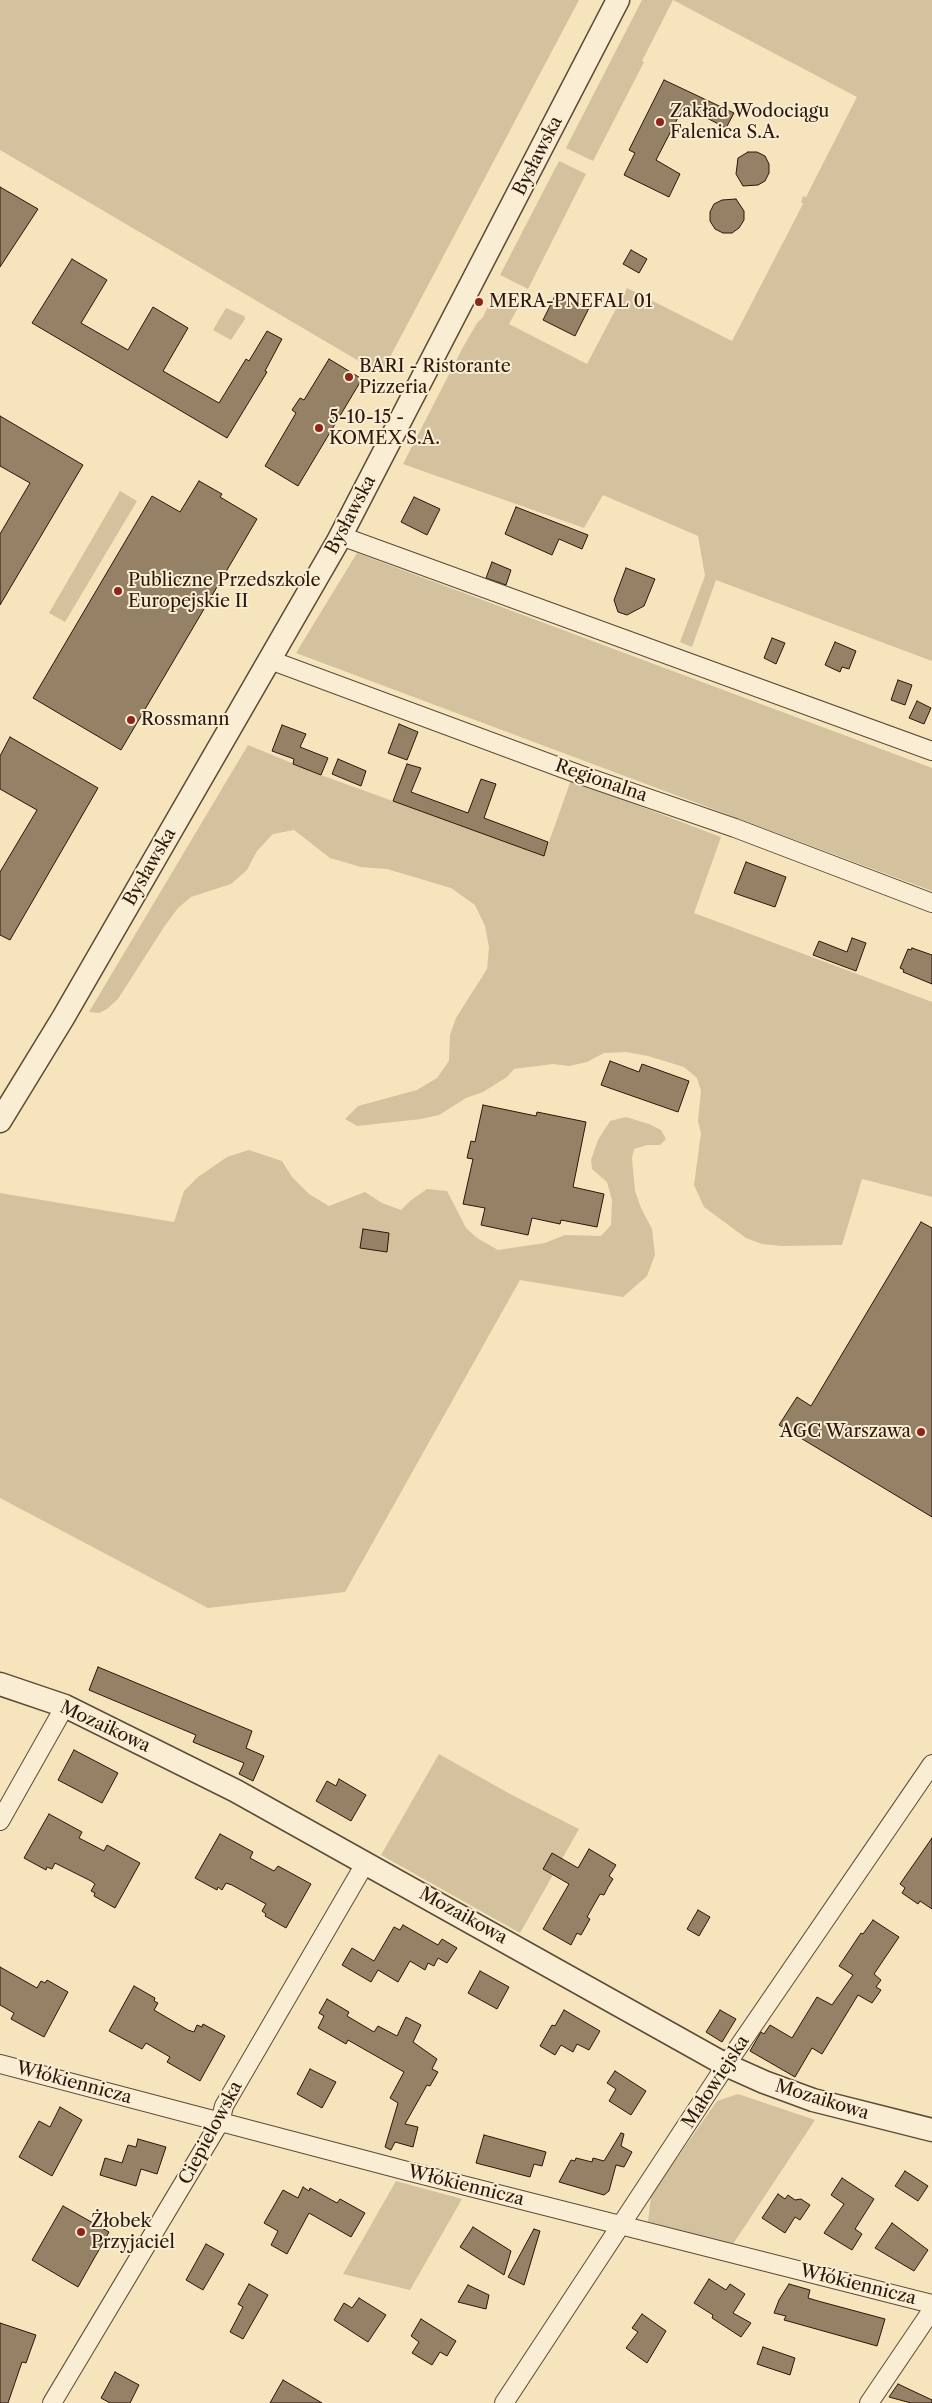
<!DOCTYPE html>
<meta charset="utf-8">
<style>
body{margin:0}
canvas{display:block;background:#f6e4bd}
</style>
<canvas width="932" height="2403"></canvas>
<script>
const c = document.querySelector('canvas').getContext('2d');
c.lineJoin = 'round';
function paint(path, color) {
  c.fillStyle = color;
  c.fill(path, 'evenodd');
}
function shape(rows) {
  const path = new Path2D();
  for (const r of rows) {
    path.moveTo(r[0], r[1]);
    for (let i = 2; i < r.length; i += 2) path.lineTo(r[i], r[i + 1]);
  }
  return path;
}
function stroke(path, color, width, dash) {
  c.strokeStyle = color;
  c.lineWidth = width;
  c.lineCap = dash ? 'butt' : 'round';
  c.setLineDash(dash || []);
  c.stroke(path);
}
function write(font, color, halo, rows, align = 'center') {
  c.font = font + ' "Libre Caslon Text",serif';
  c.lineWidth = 4;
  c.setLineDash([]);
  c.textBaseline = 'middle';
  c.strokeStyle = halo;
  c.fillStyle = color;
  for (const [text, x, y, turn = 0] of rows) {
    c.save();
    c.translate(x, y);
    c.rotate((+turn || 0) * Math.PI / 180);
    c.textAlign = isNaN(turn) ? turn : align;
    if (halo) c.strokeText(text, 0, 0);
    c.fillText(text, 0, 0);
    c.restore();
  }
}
paint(shape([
 [0,0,579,0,381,374,0,150],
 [642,0,673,0,642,61,644,62,593,161,566,148],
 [673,0,932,0,932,661,716,580,692,647,680,642,705,576,698,536,603,495,584,528,403,464,462,349,477,323,483,317,494,294,519,306,509,324,587,364,627,288,732,341,803,204,801,202,803,196,806,197,857,97],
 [559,161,586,174,528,289,500,275],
 [226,308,244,316,245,319,231,340,213,330],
 [120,491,137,501,65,622,49,613],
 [357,553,932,768,932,891,296,653],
 [248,745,321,775,544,856,571,780,721,837,694,913,932,1002,932,1197,862,1179,842,1245,781,1246,762,1244,746,1238,704,1207,694,1185,701,1133,698,1121,701,1091,697,1078,684,1067,648,1056,626,1052,604,1053,587,1062,569,1066,553,1064,514,1069,507,1077,483,1092,466,1098,439,1115,421,1119,357,1126,345,1119,358,1106,417,1090,437,1078,449,1061,450,1035,456,1018,487,969,489,947,485,926,475,905,451,888,387,869,361,867,330,858,294,830,273,834,257,851,247,870,231,884,191,897,178,908,164,927,118,999,107,1009,99,1013,89,1012],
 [626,1117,649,1124,661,1130,666,1139,660,1145,647,1145,634,1149,632,1158,635,1191,641,1208,652,1229,655,1255,647,1276,623,1297,520,1280,345,1592,208,1608,0,1498,0,1193,174,1222,184,1191,198,1177,227,1157,249,1150,282,1161,292,1177,309,1194,329,1206,365,1192,382,1203,401,1210,410,1201,427,1189,447,1191,466,1228,477,1238,498,1250,545,1243,565,1235,601,1236,611,1225,612,1200,607,1182,592,1169,591,1160,598,1140,610,1121],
 [439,1754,510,1794,579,1829,520,1933,381,1855],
 [738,2094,815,2120,733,2244,648,2222,651,2195,717,2101],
 [396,2181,462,2199,410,2290,343,2274]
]), '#d4c19e');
const building = shape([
 [664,80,734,113,726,128,684,106,656,160,680,174,669,197,624,175,635,153,629,150,664,80],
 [748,152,757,152,765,156,769,164,769,173,765,181,758,185,743,186,736,174,738,158,748,152],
 [0,187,38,209,0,267,0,187],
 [736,199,744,211,744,220,739,228,732,233,723,233,715,229,710,221,710,212,714,204,722,200,736,199],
 [631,250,647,259,639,273,623,264,631,250],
 [72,259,107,280,81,323,128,350,153,307,188,328,163,371,219,403,246,359,249,361,267,331,282,339,265,371,267,372,227,438,32,323,72,259],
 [556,294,589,308,575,336,543,320,556,294],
 [329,359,362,379,298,486,265,466,296,413,292,410,300,398,304,400,329,359],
 [0,416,83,465,0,605,0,534,30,483,0,466,0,416],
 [199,481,222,494,220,497,257,519,121,750,33,698,152,496,180,512,199,481],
 [414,497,440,509,427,535,401,522,414,497],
 [516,507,588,535,582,549,559,539,552,555,505,534,516,507],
 [492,562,511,570,506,585,486,578,492,562],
 [626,568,655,579,644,606,627,615,618,612,614,600,626,568],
 [772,638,785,643,776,664,764,658,772,638],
 [835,642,856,651,849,669,842,667,840,672,825,665,835,642],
 [898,680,912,685,905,705,891,700,898,680],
 [917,701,931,708,924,724,909,718,917,701],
 [399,724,418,732,407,760,388,753,399,724],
 [282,725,306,734,300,747,328,758,321,775,293,764,294,759,272,751,282,725],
 [10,737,98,788,10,940,0,935,0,872,37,810,0,789,0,756,10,737],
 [338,759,366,771,361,786,332,774,338,759],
 [407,764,421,768,411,792,468,813,481,779,496,784,484,818,548,842,544,856,393,801,407,764],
 [746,862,786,877,775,907,734,893,746,862],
 [852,938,866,943,856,971,813,955,819,941,847,952,852,938],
 [912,948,932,955,932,984,903,972,904,970,900,968,908,949,911,950,912,948],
 [610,1061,639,1072,642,1064,689,1081,678,1112,601,1085,610,1061],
 [483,1105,536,1116,537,1112,586,1122,573,1187,604,1194,597,1227,561,1220,560,1224,532,1218,528,1235,481,1225,485,1208,463,1204,473,1159,467,1158,471,1141,475,1142,483,1105],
 [921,1222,932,1228,932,1517,779,1425,797,1397,811,1406,921,1222],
 [363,1229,389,1233,387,1252,360,1248,363,1229],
 [98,1667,252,1731,246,1748,264,1756,253,1781,239,1774,244,1763,193,1742,196,1735,89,1690,98,1667],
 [74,1750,118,1773,102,1803,58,1780,74,1750],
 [339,1779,366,1795,351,1821,316,1801,327,1781,336,1786,339,1779],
 [49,1814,82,1832,79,1838,104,1851,107,1845,140,1863,115,1908,94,1896,95,1893,91,1891,95,1884,91,1881,55,1863,52,1869,47,1867,46,1870,24,1858,49,1814],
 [220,1834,253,1852,250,1858,274,1871,278,1866,311,1884,286,1928,265,1916,266,1914,262,1911,266,1904,232,1885,226,1883,222,1890,218,1887,217,1890,195,1878,220,1834],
 [932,1838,932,1909,920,1901,918,1904,902,1893,905,1888,900,1884,932,1838],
 [589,1849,616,1865,609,1876,613,1879,608,1887,604,1895,600,1894,587,1917,590,1919,581,1935,577,1933,571,1945,543,1929,569,1884,543,1869,552,1853,578,1868,589,1849],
 [698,1910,710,1917,699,1936,687,1929,698,1910],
 [873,1920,899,1937,874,1974,881,1980,876,1987,881,1990,872,2003,858,1995,822,2054,812,2048,795,2077,750,2051,761,2032,764,2034,770,2025,792,2038,817,1997,832,2005,853,1975,839,1966,861,1933,863,1934,873,1920],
 [403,1925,438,1945,442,1939,457,1948,447,1963,438,1958,434,1966,428,1963,425,1970,410,1961,398,1982,378,1970,371,1982,342,1965,352,1948,374,1961,394,1927,400,1930,403,1925],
 [0,1967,37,1988,41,1981,45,1983,47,1980,68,1992,44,2037,11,2019,14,2013,0,2005,0,1967],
 [480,1971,509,1987,497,2009,468,1993,480,1971],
 [134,1986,155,1998,154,2001,158,2003,154,2010,188,2030,194,2032,197,2025,202,2027,203,2024,225,2036,200,2081,167,2062,170,2057,146,2043,142,2049,109,2031,134,1986],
 [327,1999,349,2012,347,2016,374,2032,378,2026,397,2036,406,2017,421,2025,413,2042,437,2059,432,2069,438,2072,430,2086,427,2085,405,2124,418,2127,413,2147,395,2142,391,2150,385,2147,398,2103,390,2098,404,2072,348,2040,346,2044,318,2028,324,2016,319,2013,327,1999],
 [564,2010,600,2031,589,2050,577,2044,573,2052,561,2045,555,2055,540,2046,552,2025,555,2026,564,2010],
 [720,2010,736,2019,722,2042,706,2032,720,2010],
 [310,2069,336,2082,322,2108,297,2094,310,2069],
 [615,2071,646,2091,631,2115,609,2101,616,2089,607,2083,615,2071],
 [60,2107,82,2120,52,2176,19,2157,39,2121,50,2127,60,2107],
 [621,2133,624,2134,621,2146,632,2152,624,2167,616,2165,609,2191,604,2195,559,2182,571,2160,575,2161,576,2158,592,2162,593,2158,604,2161,621,2133],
 [484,2135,546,2152,542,2166,534,2164,530,2177,476,2163,484,2135],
 [138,2139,166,2147,157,2174,141,2169,136,2186,100,2175,105,2158,122,2163,128,2145,136,2147,138,2139],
 [905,2171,928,2186,918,2201,895,2186,905,2171],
 [842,2178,874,2199,855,2229,862,2234,852,2250,824,2233,844,2204,831,2195,842,2178],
 [303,2187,309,2191,310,2188,337,2203,340,2199,365,2213,351,2237,309,2213,287,2254,271,2245,278,2231,264,2223,283,2190,298,2198,303,2187],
 [778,2194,785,2199,788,2195,795,2200,801,2199,810,2205,800,2220,795,2217,785,2233,762,2218,778,2194],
 [63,2206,109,2232,78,2287,32,2260,63,2206],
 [892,2223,928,2250,914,2271,875,2248,892,2223],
 [473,2227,511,2251,504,2275,460,2247,473,2227],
 [534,2229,540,2231,524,2285,508,2277,534,2229],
 [206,2244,224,2254,203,2290,186,2280,206,2244],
 [709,2279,726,2290,730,2284,745,2294,733,2313,751,2323,741,2337,712,2318,713,2315,694,2303,709,2279],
 [249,2284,268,2295,243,2339,230,2332,243,2307,238,2304,249,2284],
 [789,2284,810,2290,808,2298,818,2301,885,2319,877,2346,784,2320,786,2316,774,2313,779,2300,789,2284],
 [468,2285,489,2295,486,2309,458,2302,468,2285],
 [359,2298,386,2315,368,2342,334,2320,344,2303,352,2308,359,2298],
 [642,2314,666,2331,647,2363,626,2348,638,2332,632,2328,642,2314],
 [421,2319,456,2341,447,2356,440,2352,432,2365,412,2353,419,2342,411,2336,421,2319],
 [0,2323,36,2335,26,2363,22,2362,8,2403,0,2403,0,2323],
 [763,2347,795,2358,790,2375,757,2364,763,2347],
 [115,2372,139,2385,130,2403,110,2403,101,2398,115,2372],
 [283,2380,322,2403,270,2403,283,2380],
 [898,2384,932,2400,932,2403,911,2403,889,2397,898,2384]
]);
paint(building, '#958266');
stroke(building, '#2c1708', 1);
const minor = shape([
 [341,536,932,751],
 [270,660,578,774,735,828,932,903],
 [0,1821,65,1706],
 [0,2064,407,2171,932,2304],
 [52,2403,220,2122,224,2106,366,1862],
 [504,2403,726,2065,932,1764],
 [869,2403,932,2310]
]);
const tertiary = shape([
 [0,1121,63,1018,338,541,618,0],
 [0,1684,65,1706,236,1791,726,2065,764,2082,813,2100,932,2130]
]);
stroke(minor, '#5e4a35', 20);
stroke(tertiary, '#5e4a35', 25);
stroke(minor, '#f9edd4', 18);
stroke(tertiary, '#f9edd4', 22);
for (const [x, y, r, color] of [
 [660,122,5,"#8f2418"],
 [479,302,5,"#8f2418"],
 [349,377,5,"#8f2418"],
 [319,428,5,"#8f2418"],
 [118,591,5,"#8f2418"],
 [131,720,5,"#8f2418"],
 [921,1432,5,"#8f2418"],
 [81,2232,5,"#8f2418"]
]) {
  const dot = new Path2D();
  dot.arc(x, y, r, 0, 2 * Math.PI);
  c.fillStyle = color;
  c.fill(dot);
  stroke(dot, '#f9edd4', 2);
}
write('18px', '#2c1708', '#f9edd4', [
 ["Zakład Wodociągu",670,112],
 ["Falenica S.A.",670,133],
 ["MERA-PNEFAL 01",489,302],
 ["BARI - Ristorante",359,367],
 ["Pizzeria",359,388],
 ["5-10-15 -",329,418],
 ["KOMEX S.A.",329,439],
 ["Publiczne Przedszkole",128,581],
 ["Europejskie II",128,602],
 ["Rossmann",141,720],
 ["AGC Warszawa",911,1432,"right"],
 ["Żłobek",91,2222],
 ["Przyjaciel",91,2243]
], 'left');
write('18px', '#2c1708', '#f9edd4', [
 ["Bysławska",538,156,-63],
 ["Bysławska",351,515,-62],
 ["Regionalna",601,781,19],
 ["Bysławska",150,867,-60],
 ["Mozaikowa",105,1727,25],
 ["Mozaikowa",463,1916,29],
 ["Małowiejska",716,2082,-57],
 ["Włókiennicza",74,2083,15],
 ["Mozaikowa",822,2100,17],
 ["Ciepielowska",211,2133,-62],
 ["Włókiennicza",466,2186,14],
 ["Włókiennicza",858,2285,14]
]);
</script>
